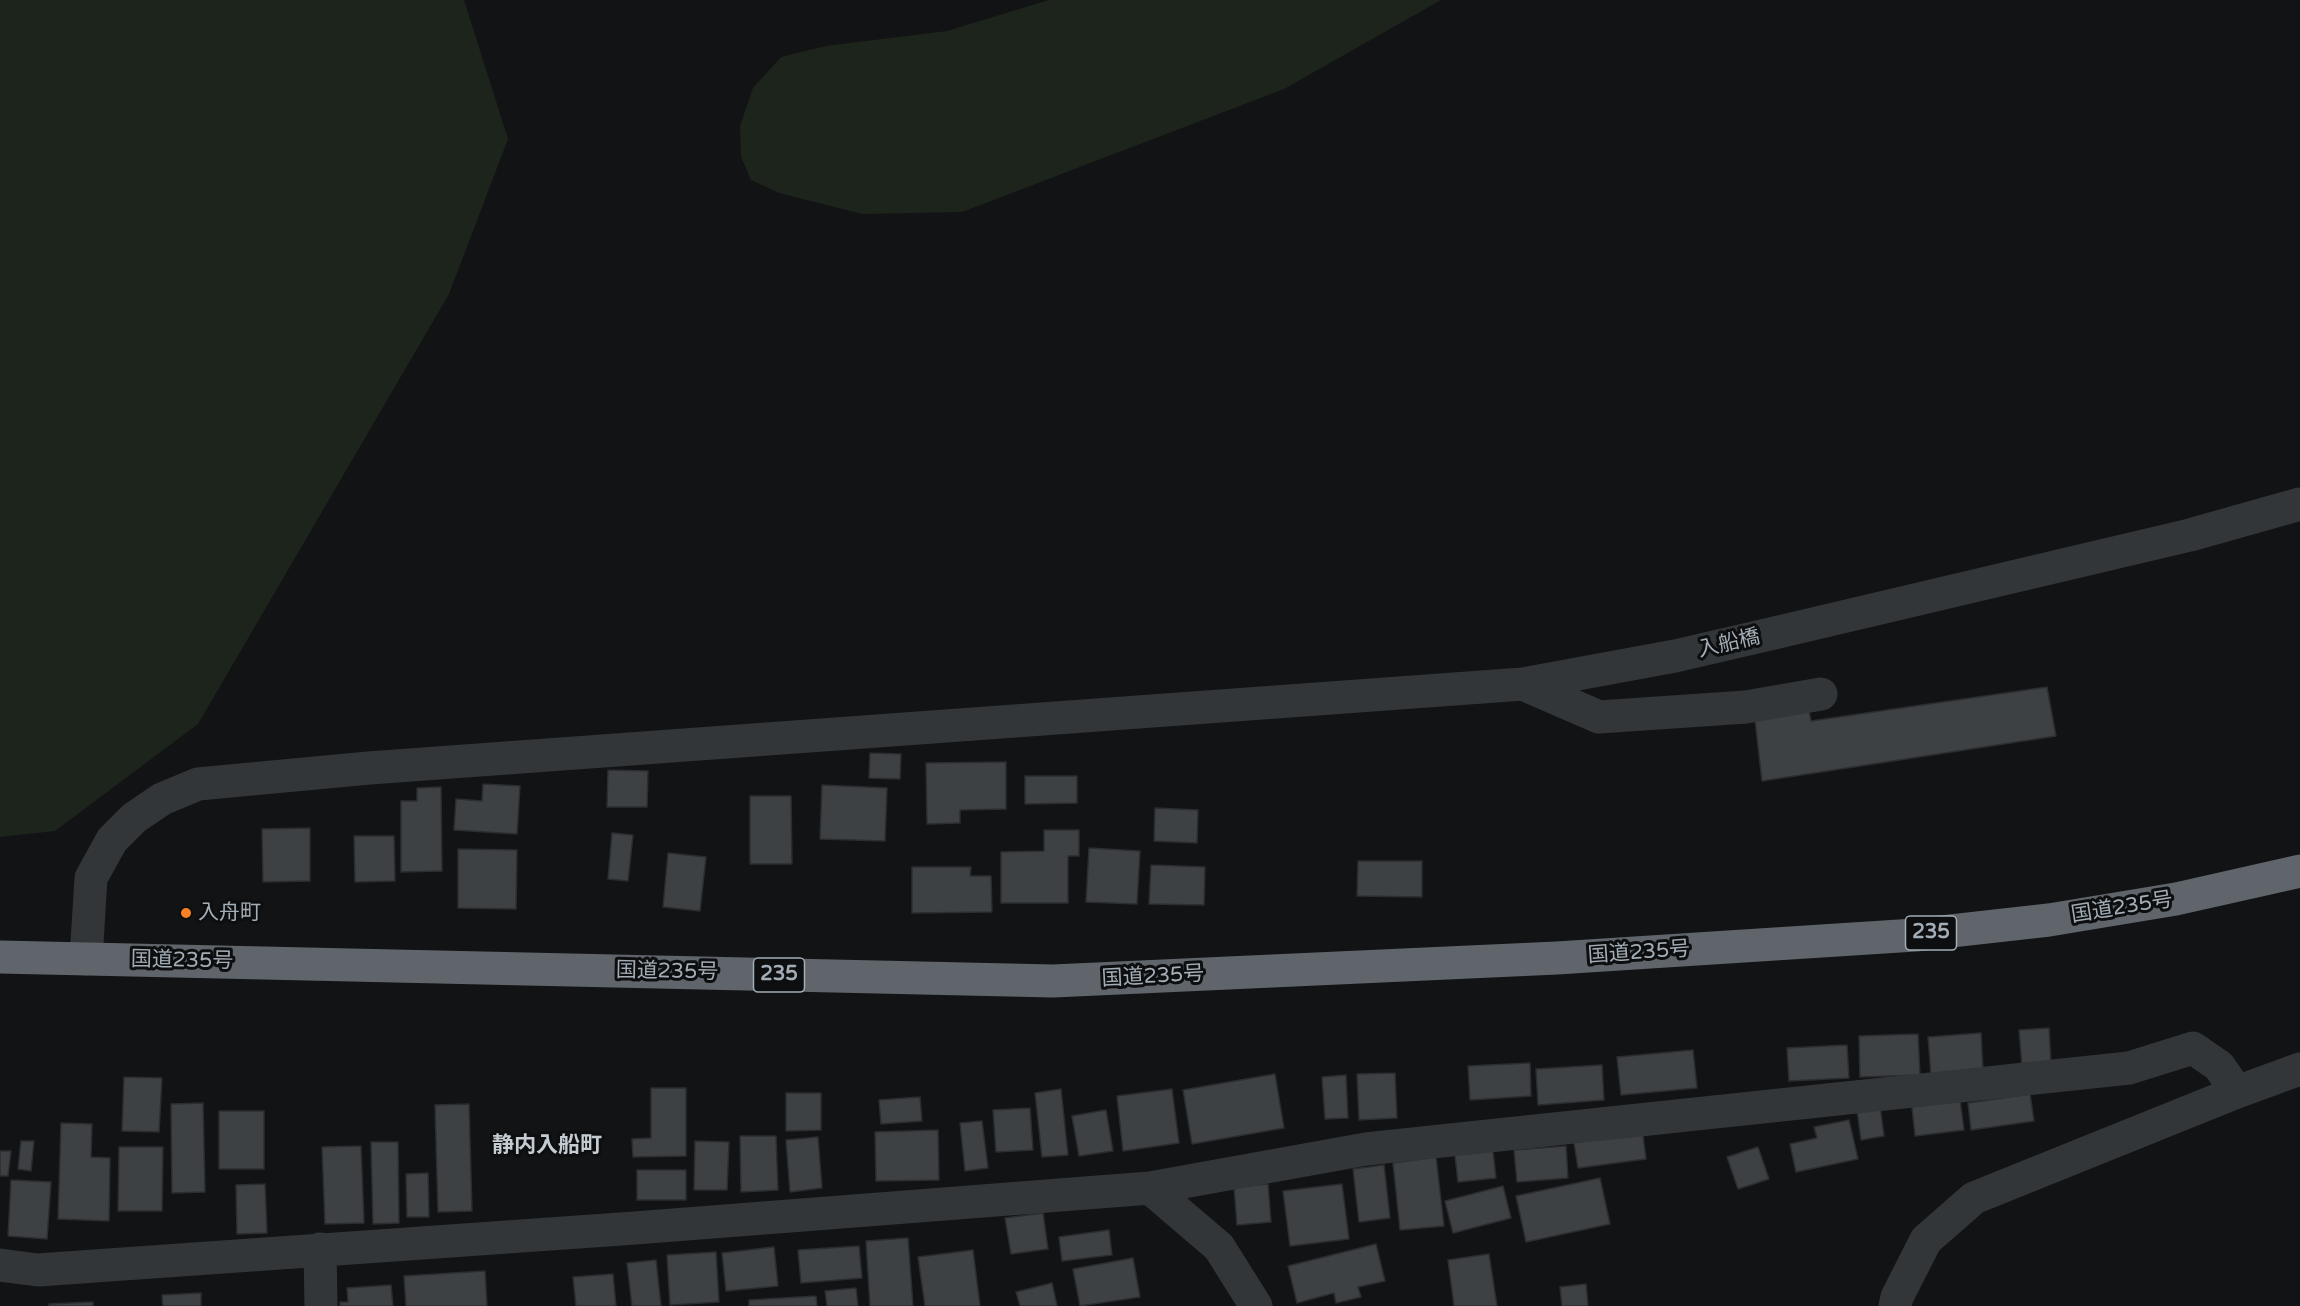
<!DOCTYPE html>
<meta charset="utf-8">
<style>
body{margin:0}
canvas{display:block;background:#121314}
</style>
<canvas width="2300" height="1306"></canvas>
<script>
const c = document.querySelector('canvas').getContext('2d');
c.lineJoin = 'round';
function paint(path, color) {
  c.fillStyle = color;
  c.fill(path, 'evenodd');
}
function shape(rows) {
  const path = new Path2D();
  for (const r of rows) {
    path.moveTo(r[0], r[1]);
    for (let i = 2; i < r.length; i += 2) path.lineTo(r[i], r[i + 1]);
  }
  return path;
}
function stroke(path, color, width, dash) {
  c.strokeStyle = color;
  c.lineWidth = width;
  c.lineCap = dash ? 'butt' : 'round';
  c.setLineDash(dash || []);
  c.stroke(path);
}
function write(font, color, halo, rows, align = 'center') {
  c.font = font + ' "Varela Round","Noto Sans JP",sans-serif';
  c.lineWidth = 6;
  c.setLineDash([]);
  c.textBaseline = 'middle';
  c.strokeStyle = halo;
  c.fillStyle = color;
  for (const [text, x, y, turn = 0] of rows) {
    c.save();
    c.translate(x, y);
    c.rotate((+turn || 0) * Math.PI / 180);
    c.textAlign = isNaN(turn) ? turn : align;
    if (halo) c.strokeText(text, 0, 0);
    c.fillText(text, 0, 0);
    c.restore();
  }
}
paint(shape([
 [0,0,464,0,508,139,449,294,198,724,55,831,0,837],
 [1049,0,1441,0,1284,89,962,212,862,214,779,193,751,180,741,157,740,126,753,88,781,57,826,46,947,31]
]), '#1d241c');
const building = shape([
 [2047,687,2056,736,1762,781,1754,711,1808,705,1811,721,2047,687],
 [870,753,901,754,900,779,869,778,870,753],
 [1006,762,1006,809,960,810,960,823,927,824,926,763,1006,762],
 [608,770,648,771,647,807,607,807,608,770],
 [1025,776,1077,776,1077,803,1025,804,1025,776],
 [483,784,520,786,517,834,454,830,456,799,482,801,483,784],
 [822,785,887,788,885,841,820,839,822,785],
 [441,787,442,871,401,872,401,801,417,801,417,788,441,787],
 [750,796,791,796,792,864,750,864,750,796],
 [1155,808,1198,810,1197,843,1154,841,1155,808],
 [310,828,310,881,263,882,262,829,310,828],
 [1044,830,1079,830,1079,856,1068,856,1068,903,1001,903,1001,852,1044,851,1044,830],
 [612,833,633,835,628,881,608,879,612,833],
 [354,836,394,836,395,881,355,882,354,836],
 [1089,848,1140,851,1137,904,1086,902,1089,848],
 [458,849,517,850,516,909,458,908,458,849],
 [668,853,706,857,700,911,663,907,668,853],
 [1358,861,1422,861,1422,897,1357,896,1358,861],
 [1151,865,1205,867,1204,905,1149,904,1151,865],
 [912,867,971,867,970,876,991,876,992,912,912,913,912,867],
 [2049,1028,2051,1064,2022,1066,2019,1030,2049,1028],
 [1981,1033,1983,1071,1931,1075,1928,1037,1981,1033],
 [1918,1034,1920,1075,1860,1077,1859,1036,1918,1034],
 [1847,1045,1849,1078,1789,1081,1787,1048,1847,1045],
 [1693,1050,1697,1088,1621,1095,1617,1057,1693,1050],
 [1530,1063,1531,1096,1470,1100,1468,1066,1530,1063],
 [1602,1065,1604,1100,1538,1105,1536,1069,1602,1065],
 [1395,1073,1397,1118,1359,1120,1357,1074,1395,1073],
 [1275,1074,1284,1128,1192,1144,1183,1090,1275,1074],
 [1346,1075,1348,1118,1325,1119,1322,1077,1346,1075],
 [124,1077,162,1078,159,1132,122,1131,124,1077],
 [651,1088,686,1088,686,1156,633,1157,632,1139,651,1138,651,1088],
 [1061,1089,1068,1155,1042,1157,1035,1093,1061,1089],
 [1172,1089,1179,1143,1123,1151,1117,1096,1172,1089],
 [786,1093,821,1093,821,1130,786,1131,786,1093],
 [2030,1094,2034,1121,1971,1130,1968,1103,2030,1094],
 [920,1097,922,1121,881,1124,879,1100,920,1097],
 [1960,1100,1964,1130,1915,1136,1912,1107,1960,1100],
 [203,1103,205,1192,172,1193,171,1104,203,1103],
 [469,1104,472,1211,438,1212,435,1105,469,1104],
 [1880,1106,1884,1136,1861,1140,1857,1110,1880,1106],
 [1030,1108,1033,1150,996,1152,993,1110,1030,1108],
 [1106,1110,1113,1151,1079,1156,1072,1116,1106,1110],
 [219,1111,264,1111,264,1169,219,1169,219,1111],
 [1849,1120,1858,1159,1796,1172,1790,1144,1817,1138,1814,1127,1849,1120],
 [982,1121,988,1168,965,1171,960,1123,982,1121],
 [61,1123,92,1124,91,1157,110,1158,109,1221,58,1219,61,1123],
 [1642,1128,1646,1159,1578,1168,1573,1137,1642,1128],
 [938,1130,939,1180,876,1181,875,1132,938,1130],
 [740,1136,776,1136,778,1190,741,1192,740,1136],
 [818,1137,822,1188,790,1192,786,1140,818,1137],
 [21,1141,34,1141,31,1171,18,1169,21,1141],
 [695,1141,729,1142,727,1190,694,1190,695,1141],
 [371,1142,398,1142,399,1223,373,1224,371,1142],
 [1492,1143,1496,1178,1458,1182,1454,1147,1492,1143],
 [361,1146,364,1223,325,1224,322,1147,361,1146],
 [1566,1146,1568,1178,1517,1182,1514,1150,1566,1146],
 [119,1147,163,1147,162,1211,118,1211,119,1147],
 [1758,1147,1769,1179,1738,1189,1727,1157,1758,1147],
 [0,1151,11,1151,8,1176,0,1176,0,1151],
 [1436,1157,1444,1226,1400,1230,1393,1163,1436,1157],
 [1384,1165,1390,1218,1359,1222,1353,1169,1384,1165],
 [637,1170,686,1170,686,1200,637,1200,637,1170],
 [428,1173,429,1217,407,1217,406,1174,428,1173],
 [1600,1178,1610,1224,1526,1242,1516,1196,1600,1178],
 [11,1180,51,1182,47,1239,8,1236,11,1180],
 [265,1184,267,1233,237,1234,236,1185,265,1184],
 [1268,1184,1271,1222,1237,1225,1234,1187,1268,1184],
 [1342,1184,1349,1239,1290,1246,1283,1191,1342,1184],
 [1503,1186,1511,1218,1453,1233,1445,1201,1503,1186],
 [1043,1213,1048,1249,1011,1254,1005,1218,1043,1213],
 [1109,1230,1112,1255,1062,1261,1059,1237,1109,1230],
 [908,1238,913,1306,870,1306,866,1241,908,1238],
 [1376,1244,1385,1281,1358,1287,1361,1297,1336,1303,1334,1293,1297,1303,1288,1266,1376,1244],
 [859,1246,862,1278,801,1283,798,1250,859,1246],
 [774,1247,778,1286,726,1291,722,1253,774,1247],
 [973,1250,980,1306,925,1306,918,1257,973,1250],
 [716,1252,719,1302,670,1305,667,1255,716,1252],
 [1489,1254,1497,1306,1454,1306,1448,1260,1489,1254],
 [1133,1258,1140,1297,1080,1306,1073,1269,1133,1258],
 [656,1260,661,1306,632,1306,627,1263,656,1260],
 [485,1271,487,1306,406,1306,404,1276,485,1271],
 [613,1274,616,1306,576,1306,573,1277,613,1274],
 [1052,1283,1057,1306,1020,1306,1016,1292,1052,1283],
 [1586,1284,1588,1306,1562,1306,1560,1287,1586,1284],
 [391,1285,393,1306,340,1306,340,1302,348,1302,347,1288,391,1285],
 [856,1288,858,1306,827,1306,825,1291,856,1288],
 [201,1293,201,1306,163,1306,162,1295,201,1293],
 [816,1296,817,1306,749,1306,749,1300,816,1296],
 [93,1302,93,1306,49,1306,49,1304,93,1302]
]);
paint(building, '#3e4144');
stroke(building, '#2c2d30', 1.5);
stroke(shape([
 [1523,684,1599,717,1746,707,1821,694],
 [86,959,91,878,112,840,134,818,162,799,198,784,369,768,1523,684,1675,656,1783,631,2190,535,2300,504],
 [1150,1188,1219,1247,1256,1306],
 [320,1249,321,1306],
 [0,1265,38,1270,635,1228,1150,1188,1366,1149,2129,1068,2193,1048,2219,1066,2237,1092],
 [1895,1306,1897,1297,1926,1240,1974,1198,2237,1092,2300,1069]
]), '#333639', 33);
stroke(shape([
 [0,957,1053,981,1557,958,1915,935,2049,920,2176,899,2300,871]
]), '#5f656b', 33);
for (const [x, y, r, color] of [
 [186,913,6,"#fb8024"]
]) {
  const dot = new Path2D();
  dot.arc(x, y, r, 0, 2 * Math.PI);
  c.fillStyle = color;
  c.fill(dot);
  stroke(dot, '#0d0e0f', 2);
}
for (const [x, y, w] of [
 [1931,933,51],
 [779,975,51]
]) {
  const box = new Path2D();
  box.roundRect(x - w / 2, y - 17, w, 34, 4.5);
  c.fillStyle = '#0d0e0f';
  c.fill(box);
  stroke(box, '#a3adb6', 1.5);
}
write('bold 20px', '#a3adb6', null, [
 ["235",1931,933],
 ["235",779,975]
]);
write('21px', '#a3adb6', '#0d0e0f', [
 ["入船橋",1729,644,-13],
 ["国道235号",2122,908,-9],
 ["国道235号",1639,953,-4],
 ["国道235号",182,961,1],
 ["国道235号",667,972,1],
 ["国道235号",1153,977,-3]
]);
write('21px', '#a3adb6', '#0d0e0f', [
 ["入舟町",198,913]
], 'left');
write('bold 22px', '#c4cbd1', '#0d0e0f', [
 ["静内入船町",547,1146]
]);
</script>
